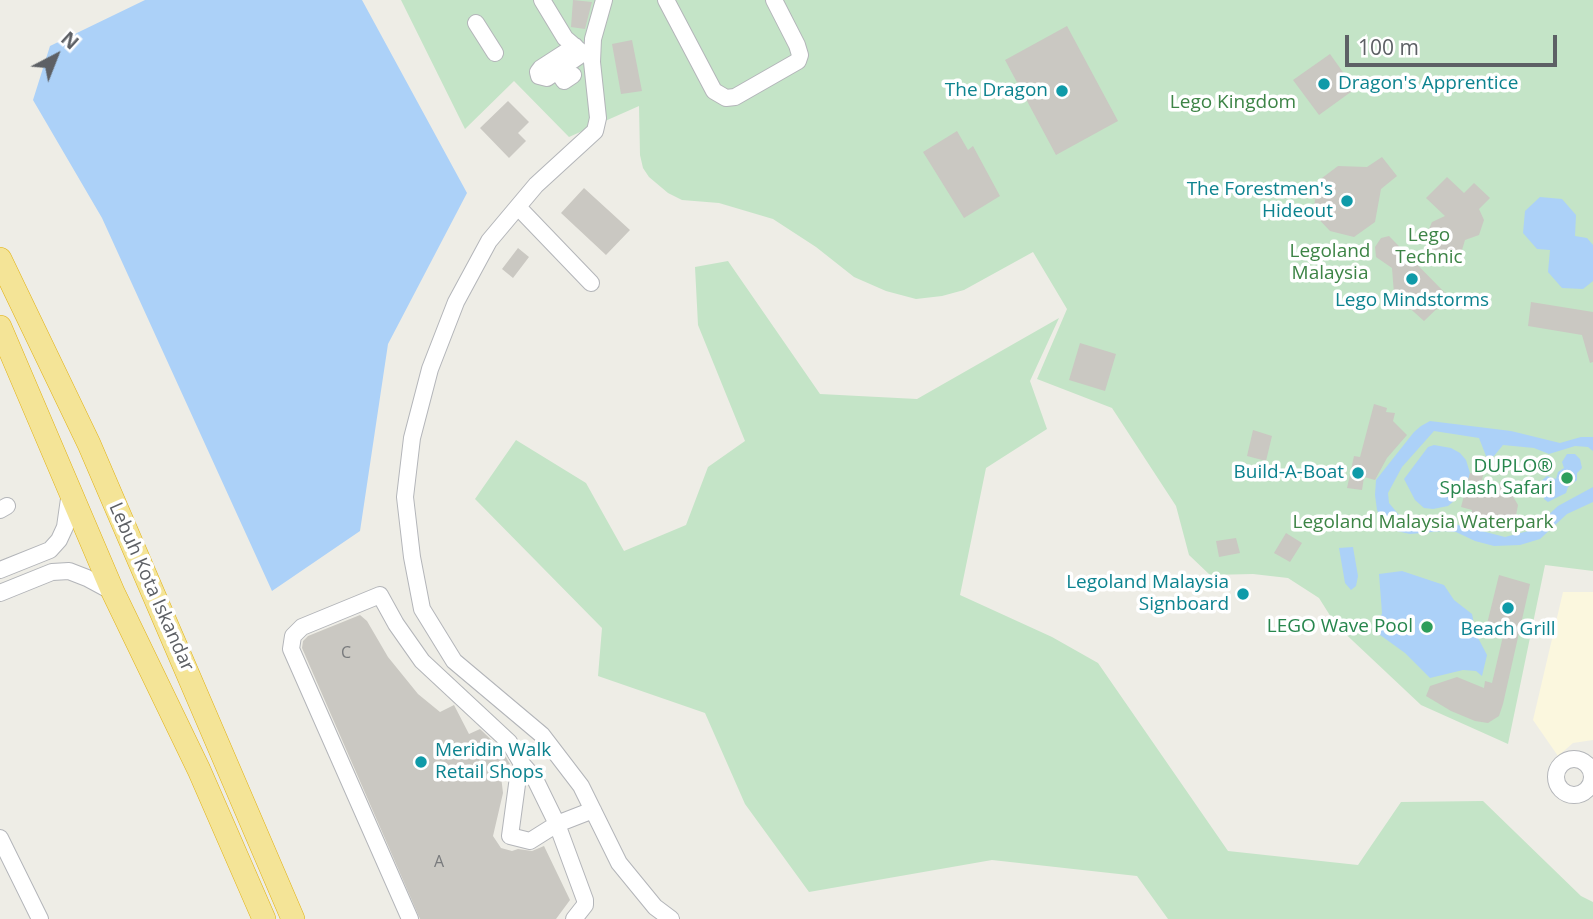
<!DOCTYPE html>
<meta charset="utf-8">
<style>
body{margin:0}
#map{position:relative;width:1593px;height:919px;overflow:hidden;background:#eeede6;font-family:"Open Sans",sans-serif}
canvas{display:block}
.north{position:absolute;left:21px;top:21px;width:70px;height:70px;-webkit-text-stroke:5px #fff;paint-order:stroke;rotate:42deg;font-size:19px;font-weight:700;line-height:28px;text-align:center;color:#5d6065}
.north::after{content:'';display:block;margin:auto;width:24px;height:32px;background:#5d6065;clip-path:polygon(50% 0,100% 100%,50% 72%,0 100%)}
.scale{position:absolute;left:1345px;top:35px;width:212px;height:32px;box-sizing:border-box;border:4px solid #5d6065;border-top:0;padding-left:9px;font-size:21px;line-height:24px;white-space:nowrap;color:#5d6065;-webkit-text-stroke:5px #fff;paint-order:stroke}
</style>
<div id="map">
<canvas width="1593" height="919"></canvas>
<div class="north">N</div>
<div class="scale">100 m</div>
</div>
<script>
const c = document.querySelector('canvas').getContext('2d');
c.lineJoin = 'round';
function paint(path, color) {
  c.fillStyle = color;
  c.fill(path, 'evenodd');
}
function shape(rows) {
  const path = new Path2D();
  for (const r of rows) {
    if (r.length === 3) {
      path.moveTo(r[0] + r[2], r[1]);
      path.arc(r[0], r[1], r[2], 0, 2 * Math.PI);
      continue;
    }
    path.moveTo(r[0], r[1]);
    for (let i = 2; i < r.length; i += 2) path.lineTo(r[i], r[i + 1]);
  }
  return path;
}
function stroke(path, color, width, dash) {
  c.strokeStyle = color;
  c.lineWidth = width;
  c.lineCap = dash ? 'butt' : 'round';
  c.setLineDash(dash || []);
  c.stroke(path);
}
function write(font, color, halo, rows, align = 'center') {
  c.font = font + ' "Open Sans",sans-serif';
  c.lineWidth = 7;
  c.setLineDash([]);
  c.textBaseline = 'middle';
  c.strokeStyle = halo;
  c.fillStyle = color;
  for (const [text, x, y, turn = 0] of rows) {
    c.save();
    c.translate(x, y);
    c.rotate((+turn || 0) * Math.PI / 180);
    c.textAlign = isNaN(turn) ? turn : align;
    if (halo) c.strokeText(text, 0, 0);
    c.fillText(text, 0, 0);
    c.restore();
  }
}
paint(shape([
 [1563,592,1593,592,1593,740,1573,743,1558,756,1533,720]
]), '#fbf7de');
paint(shape([
 [401,0,1593,0,1593,571,1545,565,1508,744,1421,705,1336,625,1319,598,1288,578,1253,574,1210,575,1189,555,1176,506,1112,408,1037,379,1067,309,1033,252,964,290,942,296,916,299,886,291,854,277,816,247,773,219,719,203,682,200,668,193,649,177,643,168,640,155,639,106,569,137,514,81,465,129],
 [728,261,820,394,917,399,1059,318,1030,381,1047,429,986,468,960,595,1052,637,1098,663,1228,851,1358,865,1401,802,1483,801,1581,896,1593,902,1593,919,1168,919,1137,876,992,860,809,892,745,804,705,713,598,676,602,628,475,499,516,440,586,483,624,551,686,525,708,467,745,441,698,325,695,267]
]), '#c4e4c7');
paint(shape([
 [145,0,362,0,467,193,388,344,360,531,272,591,102,218,33,100,50,46],
 [1540,197,1562,199,1576,215,1575,236,1587,238,1593,245,1593,281,1583,289,1562,288,1548,272,1550,250,1537,249,1523,233,1525,211],
 [1430,421,1511,431,1560,443,1581,437,1593,437,1593,451,1588,447,1575,446,1549,454,1534,448,1503,445,1494,456,1486,456,1479,438,1434,431,1402,467,1388,493,1389,503,1404,521,1424,524,1443,521,1505,537,1532,530,1558,506,1593,487,1593,502,1567,514,1540,539,1520,545,1494,546,1475,541,1456,532,1443,531,1410,534,1392,530,1384,522,1377,510,1375,495,1376,480,1414,432,1421,426],
 [1434,445,1451,448,1460,453,1466,460,1470,473,1467,484,1455,500,1448,506,1433,509,1424,508,1415,500,1404,479,1428,447],
 [1567,454,1575,454,1580,459,1582,468,1577,473,1577,480,1568,487,1566,493,1548,502,1544,499,1544,494,1539,488,1540,482,1547,476,1556,479,1558,472,1564,468,1562,462],
 [1353,547,1358,576,1356,586,1351,590,1345,583,1339,548],
 [1402,571,1444,585,1454,600,1472,614,1476,634,1487,655,1482,676,1476,671,1463,670,1430,678,1405,653,1376,632,1382,613,1379,574]
]), '#acd1f8');
paint(shape([
 [573,0,592,2,585,29,571,27],
 [1067,26,1118,121,1056,155,1005,60],
 [632,40,642,91,621,94,612,44],
 [1330,54,1355,89,1319,115,1293,80],
 [508,101,529,122,518,133,526,141,509,158,480,128],
 [957,131,968,150,973,146,1000,196,964,218,923,152],
 [1382,157,1397,176,1381,189,1375,222,1354,237,1330,231,1313,213,1318,181,1338,166,1367,167],
 [1447,177,1464,193,1474,183,1490,198,1479,209,1484,220,1479,235,1465,240,1462,250,1447,257,1432,251,1426,236,1432,222,1445,216,1426,198],
 [584,188,630,230,606,255,561,213],
 [1389,236,1449,297,1424,321,1394,294,1392,268,1376,257,1375,247,1381,238],
 [518,248,529,257,513,278,502,269],
 [1531,302,1593,312,1593,362,1590,363,1582,335,1528,326],
 [1080,343,1116,354,1105,391,1069,380],
 [1374,404,1387,408,1386,412,1395,413,1393,421,1407,435,1387,458,1375,480,1364,477,1362,490,1347,488,1354,456,1360,457],
 [1253,430,1272,436,1266,461,1247,456],
 [1470,473,1483,475,1482,481,1507,486,1518,505,1513,531,1470,523,1472,510,1461,507],
 [1286,533,1302,543,1290,562,1274,553],
 [1236,538,1240,553,1219,557,1216,541],
 [1499,575,1530,584,1503,704,1499,716,1488,723,1475,721,1451,711,1426,696,1430,686,1457,677,1484,688,1485,681,1492,683,1503,636,1485,632],
 [360,615,367,621,388,657,418,694,440,712,454,705,469,734,480,729,501,749,510,764,500,768,503,793,493,836,501,848,512,851,518,849,532,851,544,846,570,900,556,919,420,919,302,648,303,641,308,636]
]), '#cac8c2');
const minor = shape([
 [542,0,565,38,580,51],
 [604,0,593,39,592,62,598,118,595,131,536,185,489,241,456,302,430,369,412,438,405,497,412,557,422,609,454,661,542,735,581,786,619,863,655,907,671,919],
 [666,0,714,91,726,98,735,97,798,61,800,55,797,45,774,0],
 [476,23,495,53],
 [575,46,541,68,538,72,539,76,547,78,582,54],
 [558,72,564,81,573,75],
 [518,207,591,283],
 [0,510,7,506],
 [0,570,50,550,59,540,65,527,70,492],
 [0,593,52,572,69,571,87,578,113,592],
 [1574,777,18],
 [0,838,40,919],
 [410,919,291,649,293,636,302,627,380,595,396,624,422,661,509,742,522,764],
 [574,919,585,905,585,900,557,824,535,779,522,764,518,777,510,836,530,841,557,824,593,810]
]);
const highway = shape([
 [0,259,89,444,293,919],
 [0,327,113,592,199,770,264,919]
]);
stroke(minor, '#b3b5b9', 18);
stroke(highway, '#e1b113', 24);
stroke(minor, '#fff', 16);
stroke(highway, '#f4e497', 23);
for (const [x, y, r, color] of [
 [1324,84,7,"#0f9aa8"],
 [1062,91,7,"#0f9aa8"],
 [1347,201,7,"#0f9aa8"],
 [1412,279,7,"#0f9aa8"],
 [1358,473,7,"#0f9aa8"],
 [1567,478,7,"#2e9e5b"],
 [1243,594,7,"#0f9aa8"],
 [1508,608,7,"#0f9aa8"],
 [1427,627,7,"#2e9e5b"],
 [421,762,7,"#0f9aa8"]
]) {
  const dot = new Path2D();
  dot.arc(x, y, r, 0, 2 * Math.PI);
  c.fillStyle = color;
  c.fill(dot);
  stroke(dot, '#fff', 2.5);
}
write('16px', '#787a7c', null, [
 ["C",346,653],
 ["A",439,862]
]);
write('19px', '#0d838f', '#fff', [
 ["Dragon's Apprentice",1338,84,"left"],
 ["The Dragon",1048,91],
 ["The Forestmen's",1333,190],
 ["Hideout",1333,212],
 ["Lego Mindstorms",1412,301,"center"],
 ["Build-A-Boat",1344,473],
 ["Legoland Malaysia",1229,583],
 ["Signboard",1229,605],
 ["Beach Grill",1508,630,"center"],
 ["Meridin Walk",435,751,"left"],
 ["Retail Shops",435,773,"left"]
], 'right');
write('19px', '#3d8446', '#fff', [
 ["Lego Kingdom",1233,103],
 ["Lego",1429,236],
 ["Technic",1429,258],
 ["Legoland",1330,252],
 ["Malaysia",1330,274],
 ["Legoland Malaysia Waterpark",1423,523]
]);
write('19px', '#27864d', '#fff', [
 ["DUPLO®",1553,467],
 ["Splash Safari",1553,489],
 ["LEGO Wave Pool",1413,627]
], 'right');
write('19px', '#5d6065', '#fff', [
 ["Lebuh Kota Iskandar",151,587,66]
]);
</script>
